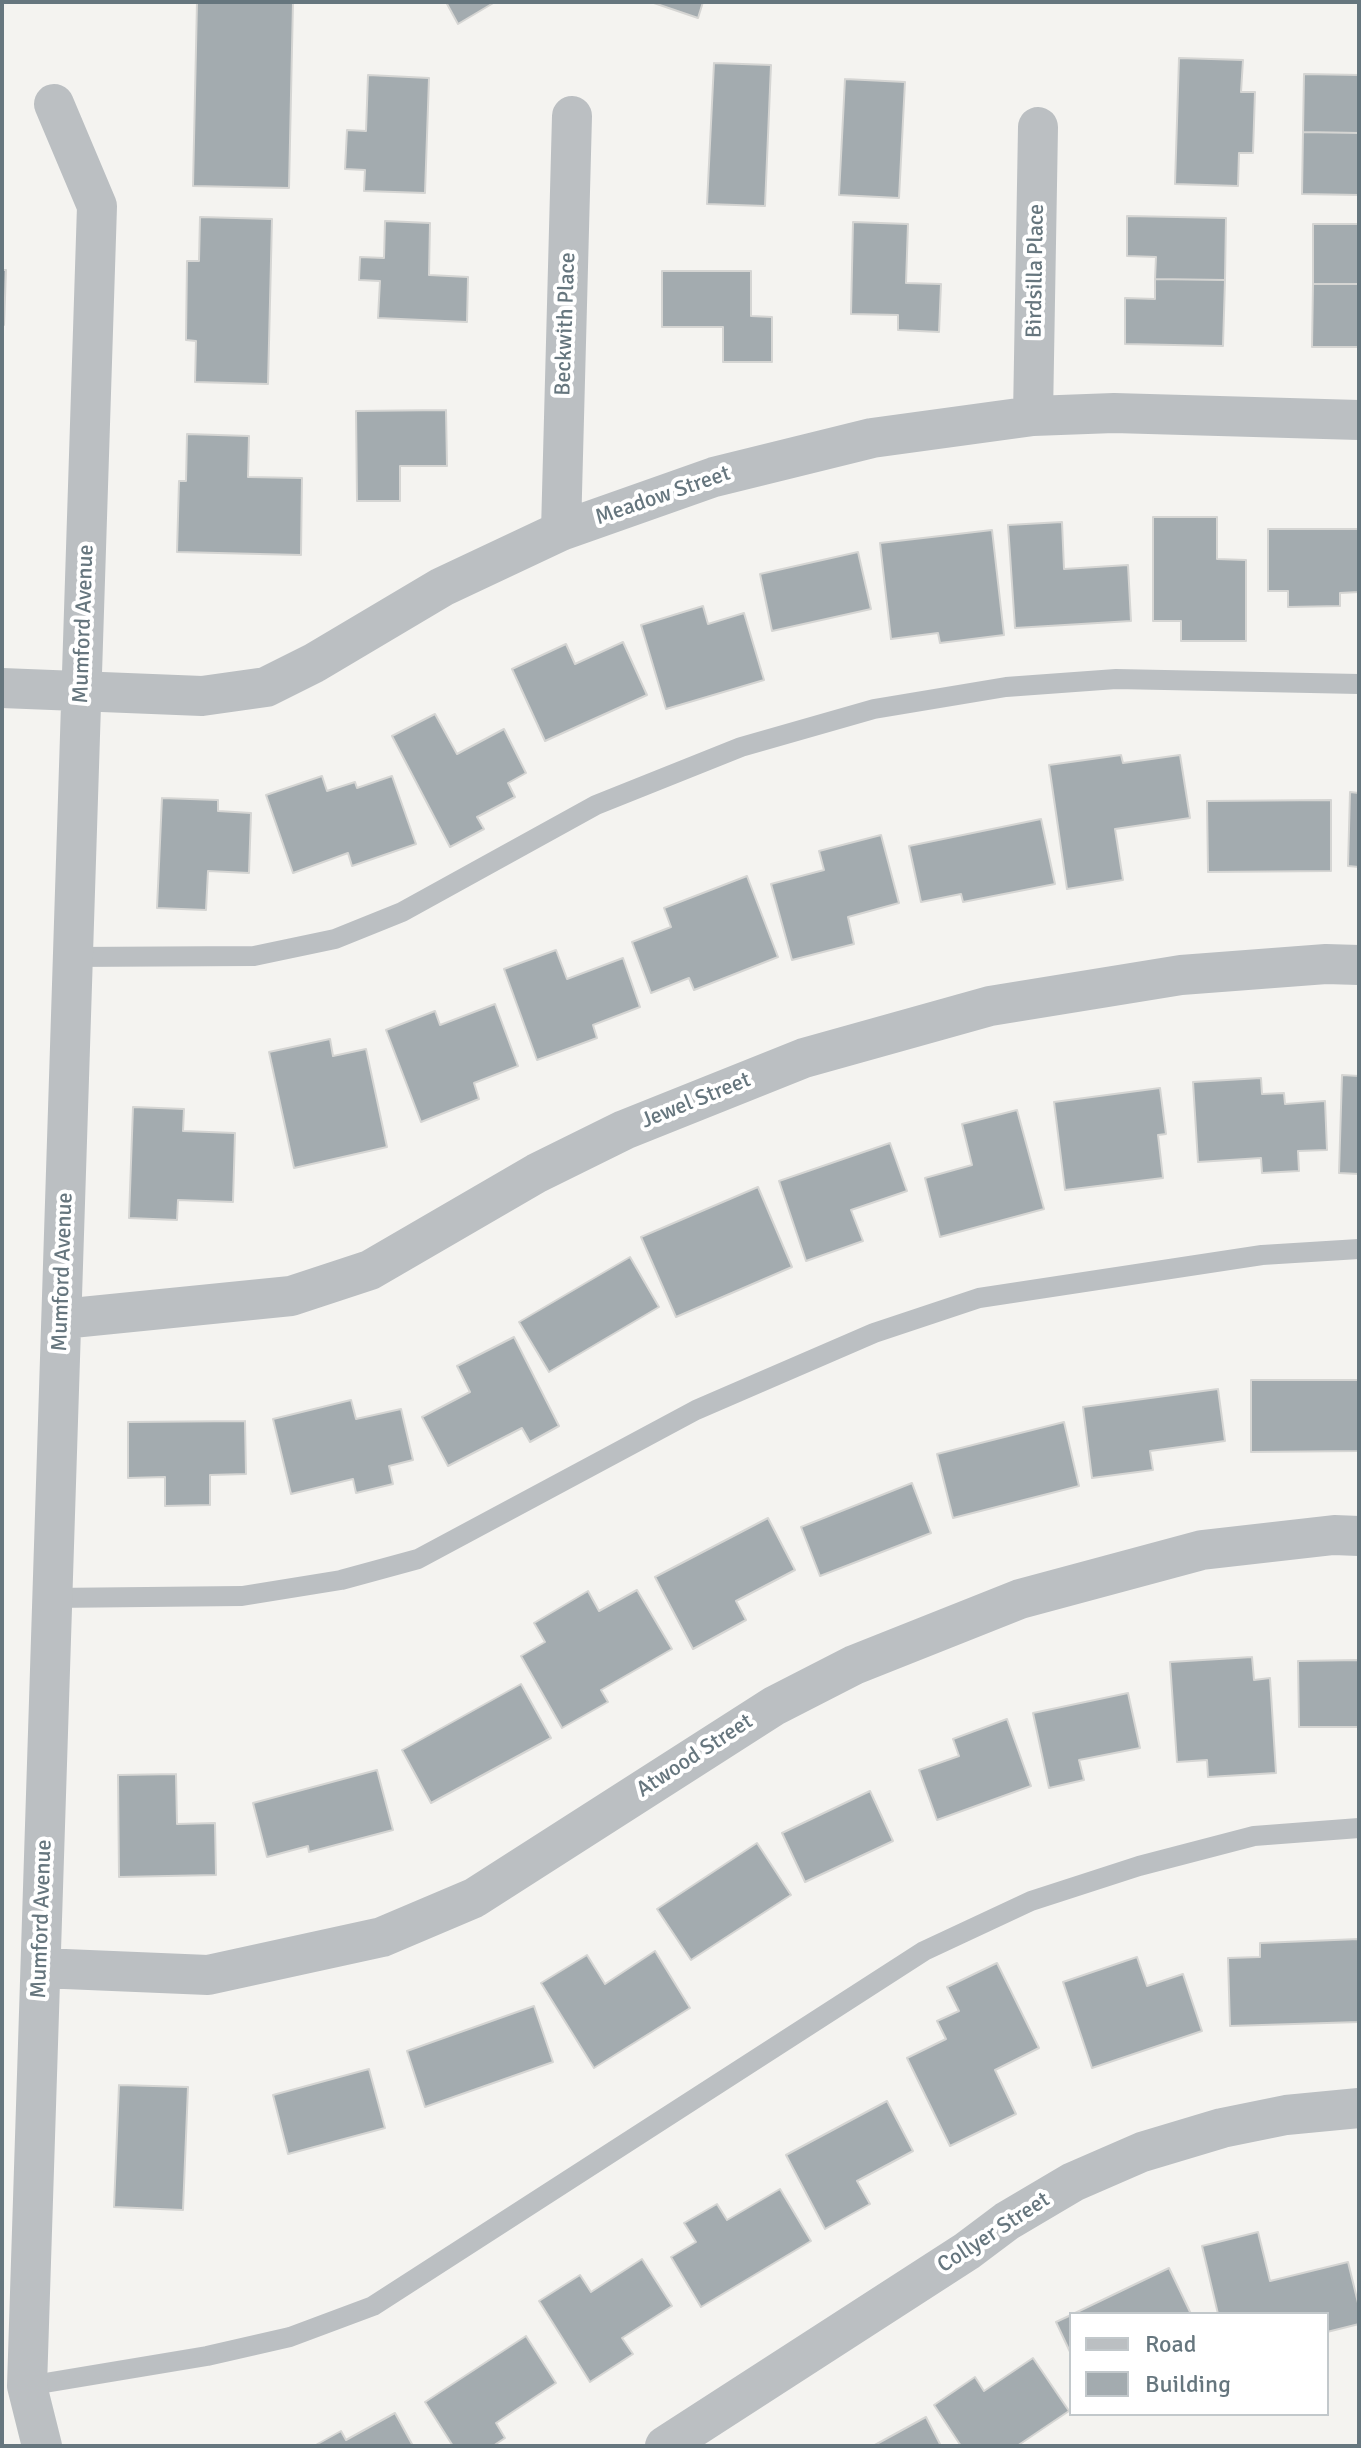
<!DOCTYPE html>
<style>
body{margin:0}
#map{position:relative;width:1361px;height:2448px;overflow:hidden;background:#f4f3f0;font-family:Signika,sans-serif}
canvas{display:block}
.frame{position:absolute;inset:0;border:4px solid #66767e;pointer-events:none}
.legend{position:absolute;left:1069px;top:2312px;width:260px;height:104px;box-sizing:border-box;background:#fff;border:2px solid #c2c8cb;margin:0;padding:10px 14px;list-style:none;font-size:24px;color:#66767e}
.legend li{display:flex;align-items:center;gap:16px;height:40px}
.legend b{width:40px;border:2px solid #c2c8cb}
</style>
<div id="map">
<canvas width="1361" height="2448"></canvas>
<div class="frame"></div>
<ul class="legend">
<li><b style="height:10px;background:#bbbfc2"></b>Road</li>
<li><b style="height:22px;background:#a3abaf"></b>Building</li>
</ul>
</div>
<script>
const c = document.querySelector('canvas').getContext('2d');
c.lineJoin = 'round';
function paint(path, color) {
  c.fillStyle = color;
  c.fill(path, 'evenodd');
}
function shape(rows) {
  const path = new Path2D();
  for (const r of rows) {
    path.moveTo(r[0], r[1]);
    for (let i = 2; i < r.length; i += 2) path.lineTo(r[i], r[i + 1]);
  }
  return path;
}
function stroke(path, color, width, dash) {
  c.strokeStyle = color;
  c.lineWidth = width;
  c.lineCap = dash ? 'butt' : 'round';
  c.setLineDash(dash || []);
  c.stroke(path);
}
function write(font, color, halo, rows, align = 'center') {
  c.font = font + ' Signika,sans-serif';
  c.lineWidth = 8;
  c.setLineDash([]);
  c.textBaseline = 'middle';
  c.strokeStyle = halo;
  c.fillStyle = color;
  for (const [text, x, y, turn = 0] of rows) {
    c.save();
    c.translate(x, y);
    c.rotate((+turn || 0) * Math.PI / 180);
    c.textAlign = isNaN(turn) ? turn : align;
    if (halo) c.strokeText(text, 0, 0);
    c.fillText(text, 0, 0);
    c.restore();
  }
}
const building = shape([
 [197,2,293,2,289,188,193,186,197,2],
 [446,2,495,2,458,24,446,2],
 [651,2,703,2,698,18,651,2],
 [1179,58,1243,60,1241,92,1255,92,1253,153,1239,153,1238,186,1175,184,1179,58],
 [714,63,771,65,765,206,707,204,714,63],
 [1304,74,1359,75,1359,133,1303,132,1304,74],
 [368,75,429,78,425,193,364,191,365,170,345,169,347,130,366,131,368,75],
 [845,79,905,82,899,198,839,195,845,79],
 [1303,132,1359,133,1359,195,1302,194,1303,132],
 [1127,216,1226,218,1225,280,1155,279,1156,257,1127,256,1127,216],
 [200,217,272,219,268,384,195,382,196,341,186,340,187,261,199,261,200,217],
 [385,221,430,223,429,275,468,277,467,322,378,318,380,281,359,280,360,257,384,258,385,221],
 [853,222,908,224,906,283,941,284,939,332,898,330,898,315,851,314,853,222],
 [1313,224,1359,224,1359,284,1313,284,1313,224],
 [2,270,6,270,4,325,2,325,2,270],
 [662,271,751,271,751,316,772,317,772,362,723,362,723,327,662,327,662,271],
 [1155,279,1225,280,1223,346,1125,344,1125,298,1155,299,1155,279],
 [1313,284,1359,284,1359,347,1312,347,1313,284],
 [446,410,447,466,400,466,400,501,357,501,356,411,446,410],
 [187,434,249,436,248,477,302,478,301,555,177,552,179,481,186,481,187,434],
 [1153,517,1217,517,1217,559,1246,560,1246,641,1181,641,1181,621,1153,621,1153,517],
 [1062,522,1064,569,1128,565,1131,621,1015,628,1008,525,1062,522],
 [1268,529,1359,529,1359,592,1340,593,1340,606,1288,607,1288,591,1268,591,1268,529],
 [992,530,1004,635,940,643,938,633,891,639,880,543,992,530],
 [858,552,871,609,772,631,760,574,858,552],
 [703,606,708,624,744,613,764,680,666,709,641,625,703,606],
 [623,642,647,695,545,741,512,669,566,644,575,664,623,642],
 [435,714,457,754,504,729,526,773,508,783,515,797,477,817,484,829,450,847,392,736,435,714],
 [1121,755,1123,763,1180,755,1190,818,1115,829,1123,880,1067,889,1049,765,1121,755],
 [322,776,327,791,355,782,357,788,392,776,416,844,352,866,348,853,293,873,266,795,322,776],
 [1350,792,1359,793,1359,867,1348,866,1350,792],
 [162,798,218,800,218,811,251,813,249,873,208,871,206,910,157,908,162,798],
 [1331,800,1331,871,1208,872,1207,801,1331,800],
 [1041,819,1055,884,963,902,961,894,921,902,909,846,1041,819],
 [881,835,899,903,848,917,854,944,792,960,771,884,824,870,819,851,881,835],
 [747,876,778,957,694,990,689,978,651,993,632,942,671,927,664,908,747,876],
 [556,950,567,979,623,958,640,1007,593,1025,597,1038,537,1060,504,969,556,950],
 [495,1004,518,1066,474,1083,479,1099,421,1122,386,1030,435,1011,440,1025,495,1004],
 [330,1039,333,1056,366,1049,387,1147,294,1168,269,1052,330,1039],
 [1342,1075,1359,1076,1359,1174,1339,1173,1342,1075],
 [1261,1078,1262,1094,1284,1093,1285,1104,1325,1101,1327,1150,1298,1151,1299,1171,1262,1173,1261,1158,1198,1162,1193,1082,1261,1078],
 [1160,1088,1166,1134,1158,1135,1163,1178,1065,1190,1054,1102,1160,1088],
 [133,1107,184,1109,183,1131,235,1133,233,1202,178,1200,177,1220,129,1218,133,1107],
 [1017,1110,1044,1209,940,1237,925,1178,972,1165,962,1124,1017,1110],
 [890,1143,907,1191,851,1210,863,1241,806,1261,779,1181,890,1143],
 [758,1187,792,1267,676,1317,641,1237,758,1187],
 [630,1257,659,1307,549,1372,519,1322,630,1257],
 [514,1337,559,1426,530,1442,522,1428,448,1466,422,1417,470,1392,457,1366,514,1337],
 [1251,1380,1359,1380,1359,1451,1251,1452,1251,1380],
 [1218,1389,1225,1441,1150,1451,1153,1470,1092,1478,1083,1407,1218,1389],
 [351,1400,356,1419,401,1409,413,1460,389,1466,393,1484,356,1493,353,1479,291,1494,273,1419,351,1400],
 [245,1421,246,1474,210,1475,210,1505,165,1506,165,1477,128,1478,128,1422,245,1421],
 [1064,1422,1079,1486,953,1518,937,1454,1064,1422],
 [912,1483,931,1533,820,1576,801,1527,912,1483],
 [768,1518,795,1570,736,1601,746,1620,693,1649,655,1577,768,1518],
 [637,1590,672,1649,601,1690,608,1702,562,1728,521,1656,545,1642,534,1623,588,1591,599,1611,637,1590],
 [1252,1657,1254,1680,1270,1678,1276,1773,1208,1777,1207,1760,1177,1762,1170,1662,1252,1657],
 [1359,1660,1359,1727,1299,1727,1298,1661,1359,1660],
 [521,1684,551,1738,431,1803,402,1750,521,1684],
 [1128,1693,1140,1748,1079,1760,1084,1780,1049,1788,1033,1713,1128,1693],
 [1007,1719,1031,1786,937,1820,919,1770,959,1756,953,1739,1007,1719],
 [377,1770,393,1830,309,1852,308,1846,267,1857,253,1803,377,1770],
 [176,1774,177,1824,215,1823,216,1875,119,1877,118,1775,176,1774],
 [870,1791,893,1841,805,1882,782,1833,870,1791],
 [757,1843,791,1895,691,1960,657,1909,757,1843],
 [1359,1939,1359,2022,1230,2026,1228,1958,1260,1957,1260,1943,1359,1939],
 [655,1951,690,2008,594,2068,541,1983,587,1955,605,1984,655,1951],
 [1137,1957,1147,1986,1183,1974,1202,2031,1092,2068,1063,1982,1137,1957],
 [997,1963,1039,2048,995,2070,1016,2114,950,2146,907,2058,946,2039,937,2021,959,2011,947,1987,997,1963],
 [534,2006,553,2062,425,2107,407,2051,534,2006],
 [369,2069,385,2128,288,2154,273,2095,369,2069],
 [119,2085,188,2087,183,2210,114,2207,119,2085],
 [887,2101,913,2151,857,2181,870,2204,825,2229,786,2155,887,2101],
 [780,2189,811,2241,701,2307,671,2257,696,2242,684,2223,717,2204,727,2220,780,2189],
 [1258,2232,1270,2281,1348,2262,1359,2307,1359,2324,1327,2332,1327,2314,1218,2314,1202,2246,1258,2232],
 [642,2259,672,2306,622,2338,633,2354,590,2382,539,2301,580,2275,591,2292,642,2259],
 [1169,2268,1191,2314,1073,2314,1169,2268],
 [1071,2315,1071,2354,1056,2322,1071,2315],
 [526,2336,556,2383,496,2423,505,2438,493,2446,453,2446,425,2402,526,2336],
 [1033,2358,1069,2411,1017,2446,961,2446,934,2405,975,2377,984,2391,1033,2358],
 [395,2413,413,2446,314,2446,341,2431,346,2440,395,2413],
 [926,2417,941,2446,873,2446,926,2417]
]);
paint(building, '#a3abaf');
stroke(building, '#d5d5d3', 2);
stroke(shape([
 [71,957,254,956,335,939,402,912,596,805,741,747,874,709,1006,687,1116,679,1359,684],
 [51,1598,242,1596,341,1580,418,1559,696,1410,874,1333,979,1298,1262,1255,1359,1249],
 [27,2386,207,2356,290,2337,373,2306,924,1951,1031,1901,1139,1866,1254,1836,1359,1828]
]), '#bbbfc2', 20);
stroke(shape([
 [1033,416,1038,127],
 [561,531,572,116],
 [2,688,202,696,266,687,314,663,442,587,561,531,714,477,872,438,1033,416,1114,413,1359,420],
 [62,1319,291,1296,370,1270,537,1173,624,1130,804,1058,990,1006,1181,975,1326,964,1359,965],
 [41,1968,208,1975,382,1937,474,1898,774,1706,854,1665,1020,1599,1202,1550,1334,1535,1359,1536],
 [42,2446,27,2386,97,206,54,104],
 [665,2446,967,2251,1007,2221,1073,2182,1142,2152,1222,2128,1286,2115,1359,2108]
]), '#bbbfc2', 40);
write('22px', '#66767e', '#fff', [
 ["Birdsilla Place",1036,271,-89],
 ["Beckwith Place",566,324,-88],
 ["Meadow Street",663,496,-19],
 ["Mumford Avenue",84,624,-88],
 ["Jewel Street",696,1101,-22],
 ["Mumford Avenue",63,1272,-88],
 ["Atwood Street",695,1756,-33],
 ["Mumford Avenue",42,1919,-88],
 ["Collyer Street",994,2233,-33]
]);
</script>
